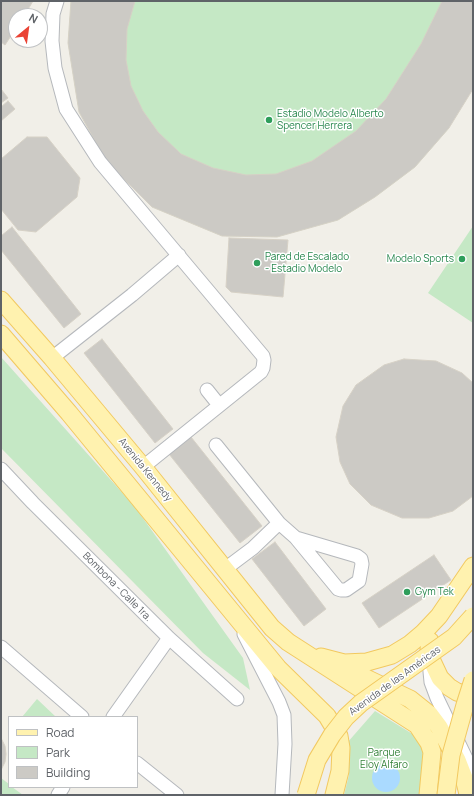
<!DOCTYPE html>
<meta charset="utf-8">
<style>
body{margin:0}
#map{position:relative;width:474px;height:796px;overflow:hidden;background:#f1efe8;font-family:Manrope,sans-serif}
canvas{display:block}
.frame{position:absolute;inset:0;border:2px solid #5f6368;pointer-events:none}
.legend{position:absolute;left:8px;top:716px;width:130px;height:72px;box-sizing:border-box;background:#fff;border:1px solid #bfc1c3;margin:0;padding:5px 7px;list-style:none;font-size:12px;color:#5f6368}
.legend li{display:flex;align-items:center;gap:8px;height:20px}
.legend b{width:20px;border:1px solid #bfc1c3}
.north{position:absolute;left:8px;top:8px;width:40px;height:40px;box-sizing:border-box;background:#fff;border:1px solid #bfc1c3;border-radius:50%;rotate:29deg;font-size:11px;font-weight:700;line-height:16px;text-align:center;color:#5f6368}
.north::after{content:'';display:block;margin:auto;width:14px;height:18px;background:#ea4335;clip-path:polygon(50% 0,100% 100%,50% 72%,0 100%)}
</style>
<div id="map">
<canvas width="474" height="796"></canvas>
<div class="frame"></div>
<ul class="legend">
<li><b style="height:5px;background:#fff2af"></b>Road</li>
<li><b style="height:11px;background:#c5e8c5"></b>Park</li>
<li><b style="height:11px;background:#cccac5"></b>Building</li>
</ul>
<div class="north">N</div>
</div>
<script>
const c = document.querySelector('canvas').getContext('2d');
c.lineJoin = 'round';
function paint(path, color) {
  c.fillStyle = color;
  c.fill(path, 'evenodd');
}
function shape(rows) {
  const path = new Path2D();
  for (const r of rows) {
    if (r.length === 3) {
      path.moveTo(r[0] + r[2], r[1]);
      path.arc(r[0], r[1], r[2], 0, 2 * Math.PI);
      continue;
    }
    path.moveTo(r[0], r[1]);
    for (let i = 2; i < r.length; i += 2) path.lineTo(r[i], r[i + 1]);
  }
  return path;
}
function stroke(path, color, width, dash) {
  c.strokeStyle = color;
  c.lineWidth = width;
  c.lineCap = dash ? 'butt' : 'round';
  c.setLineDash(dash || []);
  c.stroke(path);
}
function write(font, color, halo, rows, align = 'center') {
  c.font = font + ' Manrope,sans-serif';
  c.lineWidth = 3;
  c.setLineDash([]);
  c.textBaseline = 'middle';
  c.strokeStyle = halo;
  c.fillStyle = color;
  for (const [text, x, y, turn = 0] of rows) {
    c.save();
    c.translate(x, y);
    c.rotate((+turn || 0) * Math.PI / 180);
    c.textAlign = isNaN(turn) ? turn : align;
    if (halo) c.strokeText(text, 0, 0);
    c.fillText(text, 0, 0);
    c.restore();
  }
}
paint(shape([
 [71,1,473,1,449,128,415,167,375,197,338,220,277,237,222,236,152,207,106,161,79,112,68,43],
 [473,226,473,323,428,293],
 [1,357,135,507,243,658,250,690,203,653,1,448],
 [37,699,56,717,22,717],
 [375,711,419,738,426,762,422,795,344,795,349,775,347,743],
 [1,778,9,784,9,787,12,787,23,795,1,795]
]), '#c5e8c5');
paint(shape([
 [386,778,14]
]), '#aadaff');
const building = shape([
 [1,1,33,1,24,16,16,16,16,28,5,45,1,42,1,1],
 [71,1,135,1,127,29,126,60,131,86,143,111,158,132,181,154,213,168,246,175,276,174,312,161,356,131,386,99,421,44,442,1,473,1,473,89,449,128,415,167,375,197,338,220,277,237,222,236,152,207,106,161,79,112,68,43,71,1],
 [1,89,8,98,1,103,1,89],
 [8,101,15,109,1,121,1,107,8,101],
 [27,137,47,137,80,178,77,197,36,232,18,230,1,209,1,159,27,137],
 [12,227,81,314,64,328,1,250,1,236,12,227],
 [229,238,288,240,283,297,231,292,226,287,229,238],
 [102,339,173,429,155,443,84,353,102,339],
 [404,359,436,361,462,373,473,383,473,496,453,511,429,518,402,518,371,505,350,484,340,462,336,437,343,406,356,385,384,365,404,359],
 [191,437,262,526,240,543,169,454,191,437],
 [275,542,326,609,304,626,252,559,275,542],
 [434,555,451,580,379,628,362,603,434,555],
 [1,738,5,746,6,754,5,762,1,770,1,738]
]);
paint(building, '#cccac5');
stroke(building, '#d6d1c6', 1);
const minor = shape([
 [57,1,53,14,52,41,55,68,66,109,100,162,263,356,264,360,263,368,261,372,143,467],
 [52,358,132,295,179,255],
 [207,390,219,405],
 [216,445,279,523,253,548,225,569],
 [1,469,33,503,169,638,237,699],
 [279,523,296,538,338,589,341,590,346,590,359,581,362,564,361,559,357,556,296,538],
 [244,634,279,702,284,715,285,744,282,795],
 [1,647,82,717],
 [429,661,431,682,437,698,473,773],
 [113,717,169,638],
 [137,763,177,795],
 [58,795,63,787]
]);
const major = shape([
 [1,300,52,358,143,467,272,628,288,642,417,725,429,743,432,752,428,795],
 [1,334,69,413,278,668,327,716,339,736,341,748,340,771,334,795],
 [430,641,429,650,432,661,440,678,449,687,457,692,464,694,473,694],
 [321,657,344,663,367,662,392,655,410,644,423,633,439,616,473,566],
 [351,671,410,699,430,715,439,727,457,760,464,778,468,794]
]);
stroke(minor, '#b5b8bc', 15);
stroke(major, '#f2c960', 19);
stroke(minor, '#fff', 13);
stroke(major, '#fff2af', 17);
const majorBridge = shape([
 [306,795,317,760,332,735,346,717,361,703,454,637,473,616],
 [446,795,451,755,465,705,473,680]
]);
stroke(majorBridge, '#f2c960', 19, []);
stroke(majorBridge, '#fff2af', 17);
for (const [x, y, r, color] of [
 [269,120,4,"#2e9e5b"],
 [462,259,4,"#2e9e5b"],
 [257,263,4,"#2e9e5b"],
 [407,592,4,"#2e9e5b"]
]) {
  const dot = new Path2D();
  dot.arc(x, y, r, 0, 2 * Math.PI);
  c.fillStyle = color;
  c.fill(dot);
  stroke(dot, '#fff', 1.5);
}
write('10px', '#27864d', '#fff', [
 ["Estadio Modelo Alberto",277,114],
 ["Spencer Herrera",277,126],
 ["Pared de Escalado",265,257],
 ["- Estadio Modelo",265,269],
 ["Modelo Sports",454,259,"right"],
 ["Gym Tek",415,592]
], 'left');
write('10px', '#5f6368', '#fff', [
 ["Avenida Kennedy",145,470,51],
 ["Bombona - Calle 1ra.",117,587,45],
 ["Avenida de las Américas",395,681,-36]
]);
write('10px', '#348238', '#fff', [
 ["Parque",384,753],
 ["Eloy Alfaro",384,765]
]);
</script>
